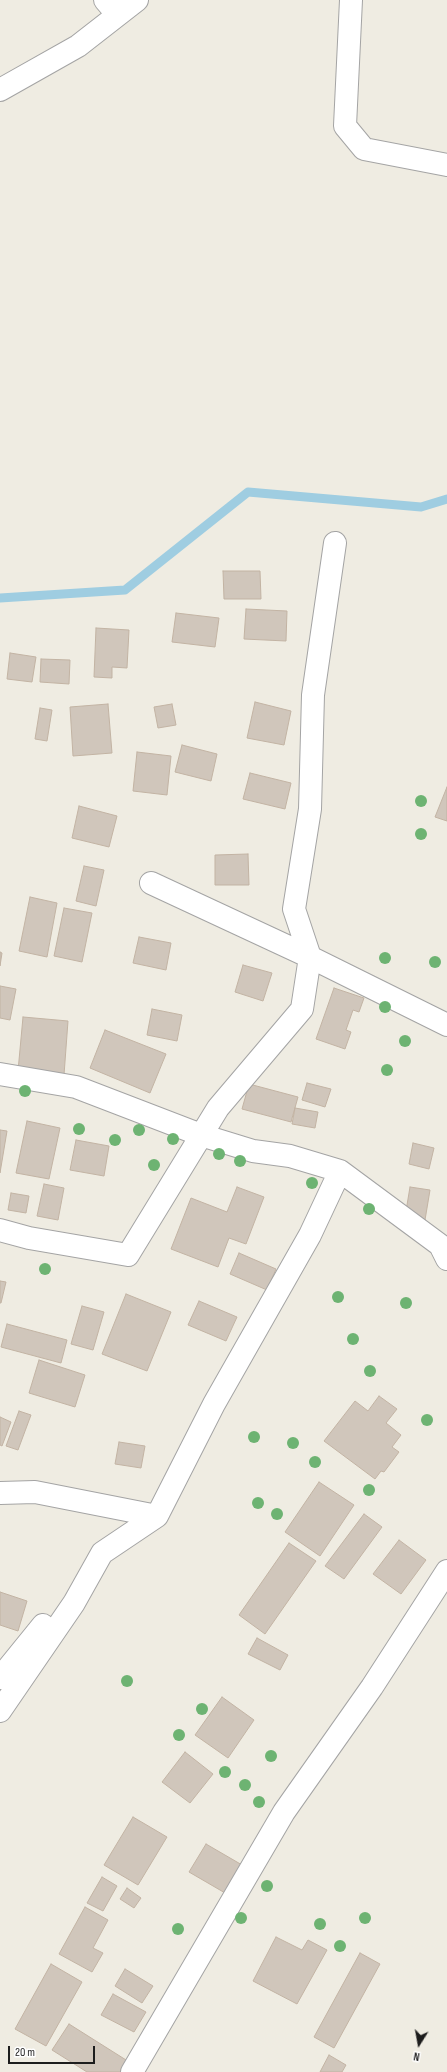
<!DOCTYPE html>
<style>
body{margin:0}
#map{position:relative;width:447px;height:2072px;overflow:hidden;background:#efece2;font-family:"Sofia Sans Condensed",sans-serif}
canvas{display:block}
.north{position:absolute;left:399px;top:2024px;width:40px;height:40px;-webkit-text-stroke:3px #fff;paint-order:stroke;rotate:191deg;font-size:11px;font-weight:700;line-height:16px;text-align:center;color:#1d1d1d}
.north::after{content:'';display:block;margin:auto;width:14px;height:18px;background:#1d1d1d;clip-path:polygon(50% 0,100% 100%,50% 72%,0 100%)}
.scale{position:absolute;left:8px;top:2046px;width:87px;height:18px;box-sizing:border-box;border:2px solid #1d1d1d;border-top:0;padding-left:5px;font-size:12px;line-height:14px;white-space:nowrap;color:#1d1d1d;-webkit-text-stroke:3px #fff;paint-order:stroke}
</style>
<div id="map">
<canvas width="447" height="2072"></canvas>
<div class="north">N</div>
<div class="scale">20 m</div>
</div>
<script>
const c = document.querySelector('canvas').getContext('2d');
c.lineJoin = 'round';
function shape(rows) {
  const path = new Path2D();
  for (const r of rows) {
    path.moveTo(r[0], r[1]);
    for (let i = 2; i < r.length; i += 2) path.lineTo(r[i], r[i + 1]);
  }
  return path;
}
function stroke(path, color, width, dash) {
  c.strokeStyle = color;
  c.lineWidth = width;
  c.lineCap = dash ? 'butt' : 'round';
  c.setLineDash(dash || []);
  c.stroke(path);
}
function paint(path, color) {
  c.fillStyle = color;
  c.fill(path, 'evenodd');
}
stroke(shape([
 [0,598,125,590,248,492,421,507,447,499]
]), '#9fcde1', 9);
const building = shape([
 [223,571,260,571,261,599,224,599,223,571],
 [246,609,287,611,286,641,244,639,246,609],
 [176,613,219,618,215,647,172,642,176,613],
 [96,628,129,630,127,668,112,667,112,678,94,677,96,628],
 [10,653,36,657,32,682,7,679,10,653],
 [41,659,70,660,69,684,40,682,41,659],
 [255,702,291,711,284,745,247,738,255,702],
 [108,704,112,753,73,756,70,707,108,704],
 [172,704,176,725,158,728,154,707,172,704],
 [40,708,52,710,47,741,35,739,40,708],
 [182,745,217,754,211,781,175,772,182,745],
 [137,752,171,756,167,795,133,791,137,752],
 [250,773,291,783,285,809,243,799,250,773],
 [447,787,447,821,435,817,447,787],
 [79,806,117,816,109,847,72,838,79,806],
 [248,854,249,885,215,885,215,855,248,854],
 [84,866,104,870,96,906,76,901,84,866],
 [30,897,57,903,47,957,19,951,30,897],
 [64,908,92,913,82,962,54,956,64,908],
 [139,937,171,943,166,970,133,963,139,937],
 [0,952,2,953,0,966,0,952],
 [243,965,272,973,263,1001,235,992,243,965],
 [0,986,16,989,10,1020,0,1018,0,986],
 [334,988,364,998,359,1012,353,1010,346,1030,351,1032,345,1049,316,1039,334,988],
 [152,1009,182,1015,177,1041,147,1035,152,1009],
 [23,1017,68,1021,64,1075,18,1071,23,1017],
 [105,1030,166,1054,150,1093,90,1068,105,1030],
 [307,1083,331,1089,325,1107,302,1100,307,1083],
 [249,1084,298,1097,291,1122,242,1109,249,1084],
 [295,1108,318,1112,315,1128,292,1124,295,1108],
 [27,1121,60,1128,49,1179,16,1173,27,1121],
 [0,1130,7,1131,0,1173,0,1130],
 [76,1140,109,1146,104,1176,70,1170,76,1140],
 [413,1143,434,1148,429,1169,409,1164,413,1143],
 [44,1184,64,1188,58,1220,37,1216,44,1184],
 [237,1187,264,1197,246,1244,229,1238,218,1267,171,1249,191,1198,227,1212,237,1187],
 [410,1187,430,1190,425,1220,405,1217,410,1187],
 [11,1193,29,1196,26,1213,8,1210,11,1193],
 [239,1253,276,1269,267,1290,230,1274,239,1253],
 [0,1281,6,1282,1,1303,0,1303,0,1281],
 [126,1294,171,1312,147,1371,102,1354,126,1294],
 [199,1301,237,1317,226,1341,188,1325,199,1301],
 [82,1306,104,1312,93,1350,71,1344,82,1306],
 [7,1324,67,1340,61,1363,1,1347,7,1324],
 [39,1360,85,1375,75,1407,29,1393,39,1360],
 [379,1396,397,1409,386,1423,401,1435,392,1447,399,1452,384,1472,381,1471,375,1479,324,1441,355,1401,368,1411,379,1396],
 [19,1411,31,1415,18,1450,6,1446,19,1411],
 [0,1417,11,1422,2,1446,0,1445,0,1417],
 [119,1442,145,1446,141,1468,115,1464,119,1442],
 [319,1482,354,1505,320,1556,285,1532,319,1482],
 [364,1514,382,1527,344,1579,325,1566,364,1514],
 [399,1540,426,1560,401,1594,373,1574,399,1540],
 [289,1543,316,1561,265,1634,239,1615,289,1543],
 [0,1592,27,1601,18,1631,0,1625,0,1592],
 [257,1638,288,1655,280,1670,248,1654,257,1638],
 [222,1697,254,1720,228,1758,195,1735,222,1697],
 [185,1752,213,1774,190,1803,162,1782,185,1752],
 [133,1817,167,1837,138,1885,104,1865,133,1817],
 [206,1844,249,1869,232,1897,189,1872,206,1844],
 [102,1877,117,1886,103,1911,87,1903,102,1877],
 [127,1888,141,1898,134,1908,120,1899,127,1888],
 [85,1907,108,1920,93,1948,103,1953,92,1972,59,1954,85,1907],
 [276,1937,302,1950,308,1940,327,1950,297,2004,253,1981,276,1937],
 [360,1953,380,1964,334,2048,314,2037,360,1953],
 [51,1964,82,1982,46,2046,15,2029,51,1964],
 [125,1969,153,1986,142,2003,115,1986,125,1969],
 [113,1994,146,2012,134,2032,101,2015,113,1994],
 [69,2024,134,2065,129,2072,87,2072,52,2050,69,2024],
 [329,2055,346,2065,342,2072,320,2072,329,2055]
]);
paint(building, '#d0c6bb');
stroke(building, '#c2b3a3', 1);
const minor = shape([
 [105,0,117,14],
 [351,0,345,126,364,149,447,165],
 [0,90,78,46,137,0],
 [151,883,310,957,447,1025],
 [0,1074,76,1087,201,1135,253,1151,290,1156,340,1171,440,1245,447,1259],
 [0,1230,29,1238,128,1255,218,1108,302,1009,310,957,294,909,310,809,313,695,335,543],
 [0,1493,35,1492,157,1516],
 [0,1678,43,1625],
 [0,1711,74,1603,102,1553,157,1516,214,1404,310,1235,340,1171],
 [132,2072,284,1812,372,1687,447,1571]
]);
stroke(minor, '#a4a4a4', 24);
stroke(minor, '#fff', 22);
c.fillStyle = '#6db372';
for (const [x, y] of [
 [421,801],
 [421,834],
 [385,958],
 [435,962],
 [385,1007],
 [405,1041],
 [387,1070],
 [25,1091],
 [79,1129],
 [139,1130],
 [173,1139],
 [115,1140],
 [219,1154],
 [240,1161],
 [154,1165],
 [312,1183],
 [369,1209],
 [45,1269],
 [338,1297],
 [406,1303],
 [353,1339],
 [370,1371],
 [427,1420],
 [254,1437],
 [293,1443],
 [315,1462],
 [369,1490],
 [258,1503],
 [277,1514],
 [127,1681],
 [202,1709],
 [179,1735],
 [271,1756],
 [225,1772],
 [245,1785],
 [259,1802],
 [267,1886],
 [241,1918],
 [365,1918],
 [320,1924],
 [178,1929],
 [340,1946]
]) {
  c.beginPath();
  c.arc(x, y, 6, 0, 2 * Math.PI);
  c.fill();
}
</script>
